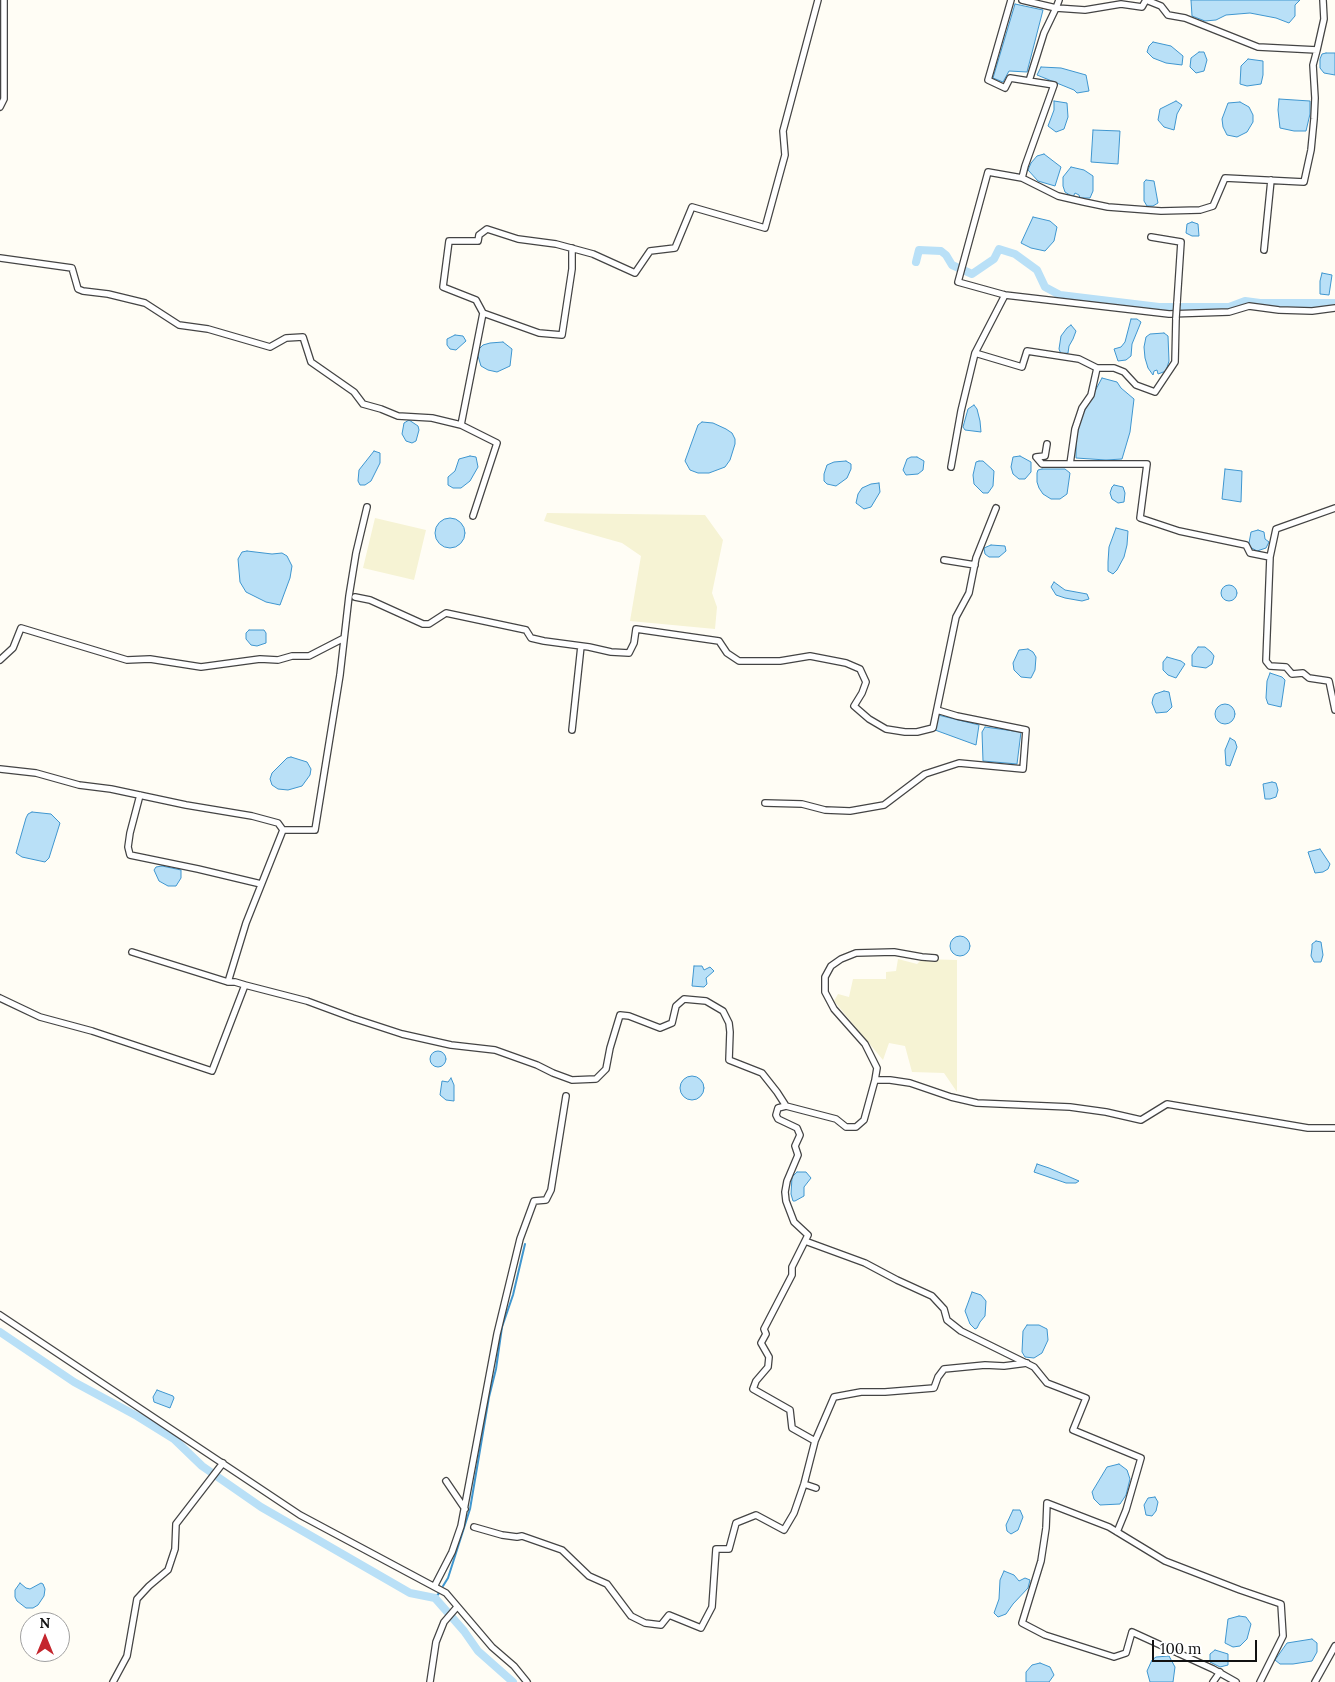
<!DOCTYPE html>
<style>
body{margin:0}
#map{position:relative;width:1335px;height:1682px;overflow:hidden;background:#fffdf5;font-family:Lora,serif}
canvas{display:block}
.north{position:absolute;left:20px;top:1612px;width:50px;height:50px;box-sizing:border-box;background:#fff;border:1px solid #a0a0a0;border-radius:50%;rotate:0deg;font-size:14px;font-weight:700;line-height:20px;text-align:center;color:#111}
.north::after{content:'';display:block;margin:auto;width:18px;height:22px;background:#c4262e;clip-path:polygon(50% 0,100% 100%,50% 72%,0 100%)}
.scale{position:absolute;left:1152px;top:1640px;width:105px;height:22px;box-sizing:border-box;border:2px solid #111;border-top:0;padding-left:6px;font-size:15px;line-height:18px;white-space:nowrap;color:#111;-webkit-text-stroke:4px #fff;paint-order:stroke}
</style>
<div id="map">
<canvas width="1335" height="1682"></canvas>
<div class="north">N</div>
<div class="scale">100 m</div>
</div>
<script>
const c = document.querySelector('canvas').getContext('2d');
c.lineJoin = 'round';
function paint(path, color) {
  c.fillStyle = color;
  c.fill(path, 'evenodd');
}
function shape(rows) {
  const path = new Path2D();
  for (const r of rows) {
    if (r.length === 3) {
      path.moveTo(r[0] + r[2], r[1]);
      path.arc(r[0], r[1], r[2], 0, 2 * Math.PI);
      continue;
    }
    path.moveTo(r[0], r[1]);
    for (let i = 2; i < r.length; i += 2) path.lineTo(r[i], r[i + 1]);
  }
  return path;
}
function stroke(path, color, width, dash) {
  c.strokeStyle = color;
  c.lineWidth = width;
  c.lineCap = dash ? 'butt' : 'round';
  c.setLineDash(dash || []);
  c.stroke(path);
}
paint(shape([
 [547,513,705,515,723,540,712,593,717,607,715,629,630,621,641,556,622,543,544,521],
 [375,518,426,530,414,580,363,568],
 [898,959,917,964,922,959,957,960,957,1092,944,1073,912,1072,905,1046,889,1043,883,1060,834,1001,838,994,849,997,853,979,886,979,886,972,896,971]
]), '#f6f3d4');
const water = shape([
 [1191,0,1300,0,1295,5,1295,16,1289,23,1276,18,1250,13,1226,15,1216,20,1205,21,1192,16,1191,0],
 [1015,4,1043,10,1027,72,1009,71,1003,82,993,78,1015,4],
 [1153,42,1171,46,1183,56,1182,65,1166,63,1153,58,1147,52,1149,46,1153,42],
 [1199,52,1204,52,1207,60,1204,71,1196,73,1190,67,1191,58,1199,52],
 [1326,53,1335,53,1335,75,1324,73,1320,68,1320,59,1322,54,1326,53],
 [1248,59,1263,61,1263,75,1261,84,1247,86,1240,84,1241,66,1248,59],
 [1041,67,1061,68,1086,75,1089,91,1077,93,1074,90,1037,75,1041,67],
 [1279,99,1310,101,1310,114,1306,131,1294,131,1280,128,1278,110,1279,99],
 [1054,101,1067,103,1068,117,1064,129,1056,132,1048,126,1054,110,1054,101],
 [1176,101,1182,105,1177,114,1174,130,1164,127,1158,120,1160,109,1176,101],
 [1240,102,1249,107,1253,115,1253,122,1247,132,1237,137,1227,135,1223,127,1222,119,1228,103,1240,102],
 [1093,130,1120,131,1118,164,1091,162,1093,130],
 [1044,154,1061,167,1055,186,1038,181,1028,170,1031,163,1037,156,1044,154],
 [1071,167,1084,170,1093,176,1093,191,1090,198,1080,198,1079,195,1075,193,1073,197,1065,192,1063,186,1063,177,1071,167],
 [1146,180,1154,181,1158,203,1153,206,1147,206,1144,201,1144,182,1146,180],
 [1033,217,1050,221,1057,227,1054,241,1045,251,1031,248,1021,243,1033,217],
 [1192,222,1198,224,1199,236,1192,236,1186,233,1187,224,1192,222],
 [1322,273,1332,275,1329,295,1320,294,1320,281,1322,273],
 [1131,319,1137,319,1141,322,1132,344,1131,356,1126,360,1118,361,1114,349,1121,347,1125,342,1131,319],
 [1071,325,1076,331,1073,339,1069,346,1068,353,1061,354,1059,349,1061,336,1067,328,1071,325],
 [1164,333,1168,336,1169,361,1166,371,1158,374,1157,370,1154,371,1153,375,1148,368,1145,358,1144,347,1146,337,1150,334,1164,333],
 [455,335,463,336,466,341,456,350,450,349,447,345,447,339,455,335],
 [503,342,512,349,510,366,497,372,488,370,481,366,478,356,479,349,483,345,490,343,503,342],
 [1102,378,1117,382,1121,388,1134,399,1130,432,1122,459,1106,460,1076,458,1076,442,1080,419,1102,378],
 [974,405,977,409,980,421,981,432,965,430,963,427,968,409,974,405],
 [409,420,418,426,419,430,416,441,412,443,406,441,402,434,404,423,409,420],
 [702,422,713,423,726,429,732,433,735,439,735,444,730,460,725,467,709,473,698,473,690,470,685,461,698,425,702,422],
 [374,451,380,453,380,463,371,481,365,485,360,485,358,481,359,470,374,451],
 [470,456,476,457,478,467,470,481,461,488,453,488,448,485,448,477,455,471,459,459,470,456],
 [1020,456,1031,462,1031,472,1025,479,1019,479,1013,474,1011,467,1013,457,1020,456],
 [917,457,924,461,923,470,918,474,906,475,903,470,907,459,911,457,917,457],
 [846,461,851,464,851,469,847,478,836,486,827,484,824,481,824,474,827,465,834,462,846,461],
 [979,461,983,461,994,471,993,486,988,493,983,493,974,484,973,475,976,462,979,461],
 [1042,469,1065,469,1070,473,1067,494,1060,499,1051,499,1043,494,1039,488,1037,482,1037,473,1038,470,1042,469],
 [1225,469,1242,471,1241,502,1222,499,1225,469],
 [879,483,880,492,871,507,864,509,856,503,858,494,862,488,871,484,879,483],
 [1114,485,1123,487,1125,493,1124,502,1118,503,1112,499,1110,493,1112,487,1114,485],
 [450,533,15],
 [1116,528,1128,531,1127,545,1124,557,1117,570,1113,574,1108,571,1108,562,1109,547,1116,528],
 [1258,530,1264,532,1265,539,1269,542,1266,548,1257,551,1250,547,1249,543,1251,532,1258,530],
 [991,545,1005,546,1006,551,999,557,989,557,985,554,984,548,991,545],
 [247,551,272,554,282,553,287,556,292,566,290,578,280,605,266,602,246,592,240,582,238,559,242,552,247,551],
 [1054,582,1065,590,1087,594,1089,599,1082,601,1065,598,1056,595,1051,587,1054,582],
 [1229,593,8],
 [249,630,264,630,266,633,266,643,257,646,251,645,246,639,246,633,249,630],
 [1198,647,1205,647,1211,652,1214,656,1212,664,1206,668,1192,666,1192,655,1198,647],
 [1028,649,1033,652,1036,657,1035,670,1031,678,1021,677,1014,670,1013,663,1019,650,1028,649],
 [1167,657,1181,661,1185,664,1176,678,1168,675,1163,670,1163,662,1167,657],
 [1270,673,1282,677,1285,680,1281,707,1268,704,1266,698,1267,681,1270,673],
 [1164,691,1169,692,1172,707,1167,712,1156,713,1152,703,1153,698,1155,694,1164,691],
 [1225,714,10],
 [938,715,979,725,976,745,935,730,938,715],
 [985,727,1021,732,1017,764,983,761,982,732,985,727],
 [1230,738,1235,741,1237,747,1230,766,1226,765,1225,750,1230,738],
 [291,757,307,762,311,769,310,775,302,786,288,790,278,789,272,785,270,779,272,773,287,758,291,757],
 [1272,782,1276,783,1278,790,1276,797,1270,799,1265,799,1263,784,1272,782],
 [32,812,51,814,60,823,49,858,45,862,22,857,16,853,26,818,28,814,32,812],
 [1320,849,1330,864,1328,869,1323,872,1315,873,1308,852,1320,849],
 [162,866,181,870,181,878,176,886,168,886,159,881,154,870,156,867,162,866],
 [960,946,10],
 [1316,941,1321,942,1323,955,1321,962,1314,962,1311,956,1312,948,1312,944,1316,941],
 [694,966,702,966,704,970,710,967,714,971,706,978,707,984,704,987,692,986,694,966],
 [438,1059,8],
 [692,1088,12],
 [451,1078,454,1085,454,1101,446,1100,440,1095,442,1081,448,1082,451,1078],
 [1037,1164,1049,1168,1079,1181,1076,1183,1066,1183,1034,1172,1037,1164],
 [797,1172,806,1172,811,1178,804,1187,804,1196,795,1201,793,1201,791,1194,792,1177,797,1172],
 [972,1292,981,1295,986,1301,985,1316,980,1322,977,1328,975,1329,970,1324,965,1311,972,1292],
 [1027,1325,1039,1325,1047,1329,1048,1340,1042,1353,1034,1358,1025,1357,1022,1352,1023,1331,1027,1325],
 [157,1390,173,1396,174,1398,170,1408,154,1402,153,1397,157,1390],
 [1119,1464,1127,1470,1130,1479,1126,1495,1120,1504,1100,1505,1094,1499,1092,1492,1107,1467,1119,1464],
 [1155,1497,1158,1502,1156,1511,1152,1516,1146,1515,1144,1505,1148,1498,1155,1497],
 [1013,1510,1020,1510,1023,1517,1018,1530,1011,1534,1007,1531,1006,1525,1013,1510],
 [1004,1571,1014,1575,1019,1581,1025,1578,1030,1580,1028,1588,1013,1604,1006,1614,998,1617,994,1613,999,1599,1000,1580,1004,1571],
 [20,1583,26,1588,30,1589,41,1583,43,1584,45,1589,44,1596,38,1605,33,1608,26,1608,17,1601,15,1597,15,1590,20,1583],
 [1239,1616,1246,1617,1251,1624,1247,1639,1240,1646,1233,1647,1225,1643,1228,1619,1239,1616],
 [1312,1639,1317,1643,1317,1652,1312,1661,1293,1664,1280,1664,1275,1660,1287,1643,1312,1639],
 [1215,1650,1228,1654,1228,1665,1220,1667,1210,1662,1210,1654,1215,1650],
 [1169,1656,1175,1667,1173,1682,1150,1682,1147,1671,1152,1660,1156,1657,1169,1656],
 [1040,1663,1050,1667,1054,1675,1049,1682,1026,1682,1026,1672,1032,1665,1040,1663]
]);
paint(water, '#b9e0f7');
stroke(water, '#3f96cf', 1);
stroke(shape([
 [443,1586,448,1578,470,1509,489,1397,496,1369,502,1327,513,1295,525,1244],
 [435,1598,440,1592]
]), '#3f96cf', 2);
stroke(shape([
 [916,262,919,250,941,251,946,255,952,265,972,274,994,259,999,249,1015,254,1037,270,1045,287,1060,295,1159,307,1229,307,1245,301,1260,303,1335,303],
 [0,1332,74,1382,137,1416,174,1439,202,1466,261,1507,410,1593,435,1598,464,1631,478,1651,513,1682]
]), '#b9e0f7', 8);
const street = shape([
 [1011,0,988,80,1005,88,1010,78,1054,85,1025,166,1022,178,988,172,958,282,1005,295,1169,314,1229,312,1249,306,1279,310,1312,311,1335,308],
 [1022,0,1056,8,1059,0],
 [1029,81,1044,33,1056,8,1085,10,1121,4,1142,7,1146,0,1161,6,1168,15,1185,18,1258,47,1317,50,1324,19,1323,0],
 [0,107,4,99,4,0],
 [1022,178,1058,196,1084,202,1108,207,1161,211,1200,210,1213,206,1225,178,1304,182,1311,150,1314,119,1315,98,1313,65,1317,50],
 [1151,237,1181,242,1177,303],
 [1264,250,1271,180],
 [0,258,72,268,78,289,83,291,108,294,145,303,179,325,208,329,270,347,286,338,303,337,311,362,354,392,363,404,381,409,398,416,432,418,461,425,483,313,476,300,443,287,449,241,478,241,479,235,487,229,518,239,556,244,593,254,635,273,650,251,675,248,692,207,765,228,785,155,783,131,818,0],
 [1005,295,975,353,1022,367,1027,351,1079,359,1097,368,1114,368,1124,372,1136,385,1155,392,1175,362,1176,318],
 [483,313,539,333,562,335,572,269,572,248],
 [461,425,497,443,473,516],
 [1047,444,1045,456,1036,457,1042,464,1147,464,1140,518,1179,531,1246,545,1250,553,1270,557,1276,529,1335,508],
 [1070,464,1075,429,1082,408,1091,395,1097,368],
 [951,467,961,411,975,353],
 [1270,557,1266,661,1270,666,1286,667,1292,674,1303,673,1309,678,1329,681,1335,710],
 [944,560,975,565],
 [355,597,370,600,423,624,429,624,446,613,526,630,531,638,544,641,589,647,611,652,629,653,634,643,636,629,719,641,727,653,739,661,780,661,810,656,846,663,860,669,866,682,862,693,854,706,869,719,886,729,905,732,917,732,933,728,956,617,969,593,976,558,996,508],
 [0,660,13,648,21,628,127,660,150,659,201,667,260,659,278,660,292,656,309,656,344,638],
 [572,730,581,646],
 [0,769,36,773,79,785,111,789,186,805,252,816,278,823,283,830],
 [140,795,130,833,128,847,130,855,198,869,261,884],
 [765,803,802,804,825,810,850,811,884,805,925,774,959,763,1023,769,1026,730,957,716,937,710],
 [132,952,228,982],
 [245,985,235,982,228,982,246,923,283,830,315,830,340,675,349,596,356,553,367,507],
 [0,998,40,1017,92,1031,212,1071,245,985,307,1001,353,1018,402,1034,451,1045,495,1050,537,1065,553,1073,572,1080,596,1079,606,1069,610,1048,620,1015,629,1016,660,1028,672,1023,676,1006,684,999,706,1001,723,1011,729,1023,730,1032,729,1060,762,1073,777,1092,786,1106,836,1119,846,1127,856,1127,864,1120,875,1080,890,1080,910,1083,951,1097,977,1103,1070,1107,1106,1112,1141,1120,1167,1104,1308,1128,1335,1128],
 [875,1080,877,1068,865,1044,834,1009,825,992,825,977,831,966,841,959,856,953,894,952,922,957,935,958],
 [805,1241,865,1263,897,1280,932,1296,944,1309,947,1320,961,1331,1034,1367,1047,1383,1086,1398,1073,1430,1141,1458,1126,1510,1117,1532],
 [0,1315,300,1515,446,1593,492,1647,514,1666,527,1682],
 [815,1441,834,1397,861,1392,885,1392,934,1388,938,1377,944,1369,985,1365,1004,1366,1027,1363],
 [446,1481,465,1509],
 [804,1484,816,1488],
 [474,1527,502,1535,517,1537,522,1536,562,1550,589,1576,607,1584,631,1616,645,1623,661,1625,669,1615,701,1628,712,1607,716,1549,729,1549,736,1523,756,1515,784,1530,794,1513,804,1484,815,1441,792,1428,790,1410,753,1389,756,1381,768,1367,769,1357,761,1343,766,1334,764,1329,792,1275,792,1267,808,1235,794,1222,786,1201,785,1192,787,1181,798,1155,795,1146,800,1135,797,1128,778,1119,776,1115,778,1108,786,1106],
 [435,1585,452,1552,461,1526,497,1334,520,1239,534,1201,546,1200,551,1190,566,1096],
 [113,1682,127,1656,137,1599,149,1586,168,1570,175,1549,176,1524,223,1463],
 [430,1682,436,1642,444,1622,457,1607],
 [1213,1682,1220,1672],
 [1236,1682,1213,1669,1132,1632,1126,1653,1114,1657,1045,1635,1022,1623,1041,1561,1046,1528,1047,1503,1109,1527,1165,1561,1240,1590,1281,1604,1283,1636,1260,1682],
 [1315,1682,1335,1646]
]);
stroke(street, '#444', 8);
stroke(street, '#fff', 5.5);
const streetBridge = shape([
 [1176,318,1177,303]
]);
stroke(streetBridge, '#444', 8, []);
stroke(streetBridge, '#fff', 5.5);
</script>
